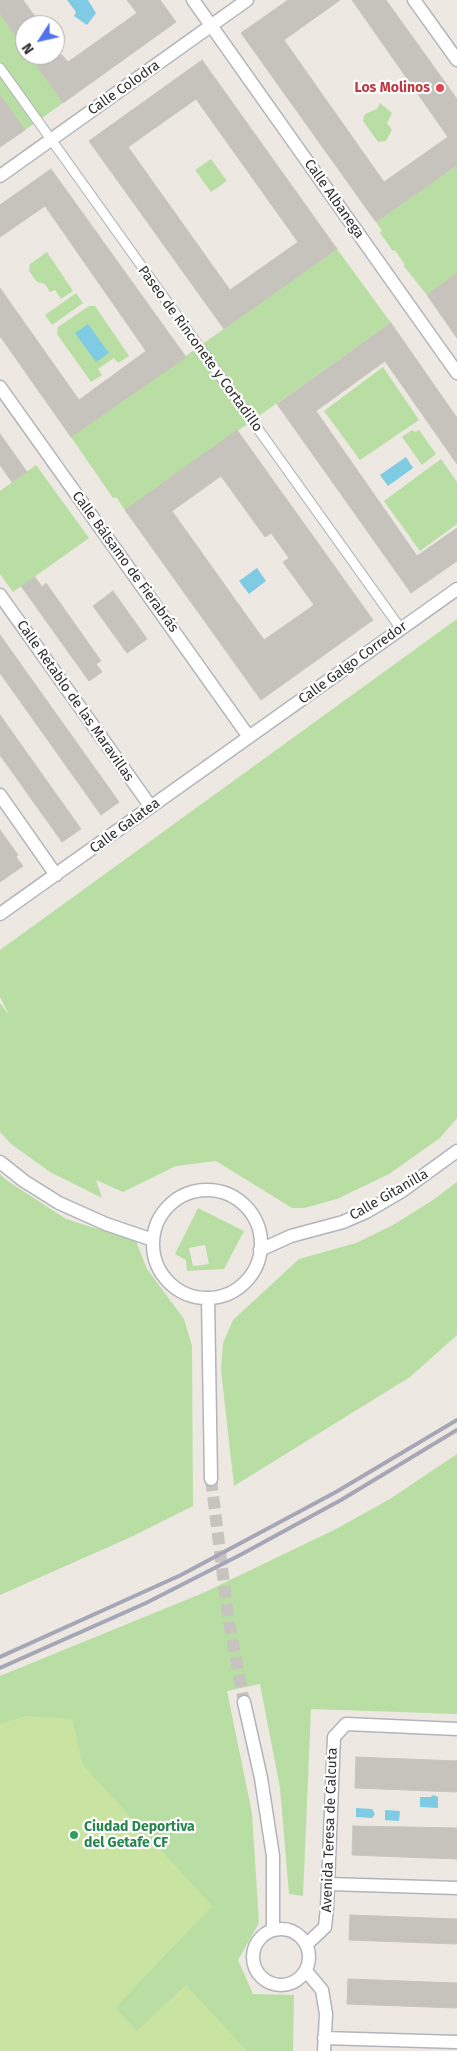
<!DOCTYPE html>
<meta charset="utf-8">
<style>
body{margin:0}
#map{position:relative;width:457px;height:2051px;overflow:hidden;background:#ede8e2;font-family:"Fira Sans",sans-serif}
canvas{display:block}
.north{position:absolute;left:15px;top:15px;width:50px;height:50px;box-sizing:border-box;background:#fff;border:1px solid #ababab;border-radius:50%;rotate:235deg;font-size:14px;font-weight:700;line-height:20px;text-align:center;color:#2e2e2e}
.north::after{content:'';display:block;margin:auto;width:18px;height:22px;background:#5371ea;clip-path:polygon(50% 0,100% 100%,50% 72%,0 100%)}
</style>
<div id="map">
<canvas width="457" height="2051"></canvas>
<div class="north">N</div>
</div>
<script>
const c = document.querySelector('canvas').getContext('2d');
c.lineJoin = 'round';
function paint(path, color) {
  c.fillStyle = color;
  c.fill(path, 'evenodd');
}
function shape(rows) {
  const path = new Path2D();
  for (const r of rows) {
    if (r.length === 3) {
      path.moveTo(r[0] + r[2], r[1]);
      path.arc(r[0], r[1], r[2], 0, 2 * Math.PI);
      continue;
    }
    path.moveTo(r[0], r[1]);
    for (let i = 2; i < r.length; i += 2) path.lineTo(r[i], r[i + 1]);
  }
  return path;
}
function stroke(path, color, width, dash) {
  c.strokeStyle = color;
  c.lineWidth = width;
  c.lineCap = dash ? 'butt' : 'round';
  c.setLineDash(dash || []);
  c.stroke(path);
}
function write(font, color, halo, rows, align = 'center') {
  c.font = font + ' "Fira Sans",sans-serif';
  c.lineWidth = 4.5;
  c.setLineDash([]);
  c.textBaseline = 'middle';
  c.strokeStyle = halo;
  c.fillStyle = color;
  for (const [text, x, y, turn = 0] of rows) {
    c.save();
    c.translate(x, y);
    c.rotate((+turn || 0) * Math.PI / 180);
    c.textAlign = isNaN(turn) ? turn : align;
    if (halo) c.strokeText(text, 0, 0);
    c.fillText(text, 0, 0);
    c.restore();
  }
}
paint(shape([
 [0,14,25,49,25,55,29,55,63,103,25,130,0,95],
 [380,103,392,113,387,123,392,130,386,141,378,142,363,121,365,114,377,109],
 [211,159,227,181,211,192,195,170],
 [457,165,457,273,427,295,403,265,405,265,395,250,393,251,380,233,382,231,376,222],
 [337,249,391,323,125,510,116,497,113,498,71,437],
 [47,252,73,291,61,299,55,290,50,292,45,284,37,282,29,271,30,264],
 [76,293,83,303,52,325,45,315],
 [89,306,95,306,129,356,118,363,114,358,98,369,102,375,91,382,57,334,58,327],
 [383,367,419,420,360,460,324,411],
 [412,430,415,432,419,430,436,454,422,465,402,437],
 [441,459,457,482,457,524,420,551,384,501],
 [36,465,89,538,13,592,0,574,0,491],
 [457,619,457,1118,440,1138,389,1174,337,1199,304,1208,292,1208,216,1161,176,1166,123,1192,96,1180,102,1198,50,1172,11,1144,0,1132,0,1003,9,1015,0,997,0,950],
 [0,1174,6,1180,66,1219,136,1241,147,1269,184,1319,192,1346,193,1506,131,1537,0,1595],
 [457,1182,457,1335,410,1377,234,1486,221,1370,223,1343,233,1320,299,1259,356,1243,393,1225,433,1200],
 [198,1208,244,1231,224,1269,187,1271,186,1260,175,1254],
 [205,1245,209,1264,193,1266,189,1248],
 [457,1454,457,1714,311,1709,303,1896,289,1894,280,1788,260,1684,227,1691,252,1813,259,1923,238,1960,253,1994,294,1995,293,2051,0,2051,0,1676,203,1593,336,1529,390,1499]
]), '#b9dea4');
paint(shape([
 [26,1716,72,1719,83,1765,212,1906,115,2008,137,2031,186,1985,247,2051,0,2051,0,1724]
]), '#c9e4a1');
paint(shape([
 [67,0,88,0,96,13,87,25,74,16,76,12],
 [88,324,109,353,96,362,75,333],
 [406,457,413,468,388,486,380,475],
 [257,568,266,581,249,594,239,581],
 [433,1795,438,1797,438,1808,420,1807,420,1797,431,1797],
 [356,1808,372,1809,375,1814,372,1818,356,1817],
 [385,1810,400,1811,399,1821,385,1820]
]), '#80cbe4');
const building = shape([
 [0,0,23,0,41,25,25,25,25,49,0,14,0,0],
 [127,0,160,0,176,22,63,103,29,55,62,55,68,62,137,13,127,0],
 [288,0,340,0,284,40,384,182,448,137,352,0,386,0,457,99,457,165,376,222,241,33,288,0],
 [202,60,337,249,224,329,89,141,202,60],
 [196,99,298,242,230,290,128,147,196,99],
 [0,95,25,130,0,147,0,95],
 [51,169,186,357,71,437,0,336,0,288,79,400,146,351,45,206,0,237,0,205,51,169],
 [457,273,457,338,427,295,457,273],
 [391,323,457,418,457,464,385,361,316,411,417,556,457,528,457,561,411,593,277,404,391,323],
 [237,430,373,620,261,700,125,510,237,430],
 [221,476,265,537,271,533,279,544,289,558,283,562,314,605,264,640,172,511,221,476],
 [0,434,27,472,12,482,0,465,0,434],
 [35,577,42,587,46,583,101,661,96,664,102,672,89,681,21,586,35,577],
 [113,591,147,639,127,653,93,606,113,591],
 [0,635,119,802,101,815,0,673,0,635],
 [0,715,81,829,62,842,0,755,0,715],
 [0,830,18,855,16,857,23,866,0,882,0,830],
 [356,1757,457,1761,457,1792,355,1788,356,1757],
 [353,1826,457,1828,457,1859,352,1855,353,1826],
 [350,1915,457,1919,457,1944,349,1940,350,1915],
 [348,1979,457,1983,457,2008,347,2004,348,1979]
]);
paint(building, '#c6c3bd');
stroke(building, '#c9c4bb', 1);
stroke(shape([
 [211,1479,228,1616,244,1702]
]), '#c7c3be', 12, [12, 6]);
const pedestrian = shape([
 [0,68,401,629]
]);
const minor = shape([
 [193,0,457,373],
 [414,0,457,60],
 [0,176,247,0],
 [0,387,249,737],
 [0,595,151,807],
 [0,795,56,875],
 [0,914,457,589],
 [0,1162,24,1181,59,1203,106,1224,153,1240],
 [207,1244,54],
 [260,1250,291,1236,343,1222,366,1212,402,1191,457,1151],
 [208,1298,211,1479],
 [244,1702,261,1778,273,1856,273,1930],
 [329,1884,457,1888],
 [281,1957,28],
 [307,1944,325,1927,327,1908,334,1737,346,1724,457,1729],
 [306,1971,322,1990,326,2014,324,2051],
 [324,2038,457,2042]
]);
stroke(pedestrian, '#b2b4bc', 11);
stroke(minor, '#b2b4bc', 15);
stroke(pedestrian, '#fff', 9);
stroke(minor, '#fff', 12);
stroke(shape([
 [0,1657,181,1575,336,1492,457,1420],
 [0,1668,146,1603,242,1554,341,1500,457,1430]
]), '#a5a7b6', 4);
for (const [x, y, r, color] of [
 [440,88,5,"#e0444e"],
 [74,1835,5,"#2e9e5b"]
]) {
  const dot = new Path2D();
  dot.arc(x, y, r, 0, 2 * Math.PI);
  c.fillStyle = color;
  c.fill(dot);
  stroke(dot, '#fff', 2);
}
write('14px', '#2e2e2e', '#fff', [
 ["Calle Colodra",124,88,-35],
 ["Calle Albanega",334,199,55],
 ["Paseo de Rinconete y Cortadillo",200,349,54],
 ["Calle Bálsamo de Fierabrás",125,562,54],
 ["Calle Galgo Corredor",353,663,-36],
 ["Calle Retablo de las Maravillas",75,701,55],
 ["Calle Galatea",125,826,-36],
 ["Calle Gitanilla",389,1195,-30],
 ["Avenida Teresa de Calcuta",330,1830,-88]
]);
write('bold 14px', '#be3a42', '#fff', [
 ["Los Molinos",430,88]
], 'right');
write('bold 14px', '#27864d', '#fff', [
 ["Ciudad Deportiva",84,1827],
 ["del Getafe CF",84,1843]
], 'left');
</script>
